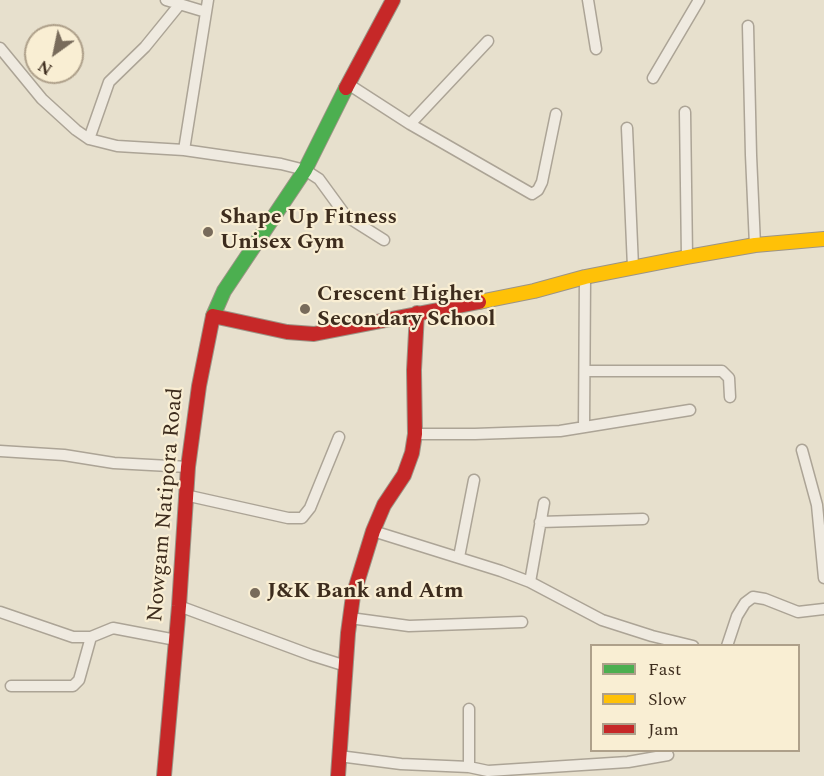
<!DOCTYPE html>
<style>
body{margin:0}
#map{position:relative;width:824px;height:776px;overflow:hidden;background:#e7e0cd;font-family:Spectral,serif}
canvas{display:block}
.legend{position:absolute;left:590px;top:644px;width:210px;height:108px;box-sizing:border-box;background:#f9eed3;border:2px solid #aea08a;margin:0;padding:8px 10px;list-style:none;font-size:18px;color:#3d2c1d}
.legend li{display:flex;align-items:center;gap:12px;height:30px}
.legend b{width:30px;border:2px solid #aea08a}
.north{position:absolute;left:24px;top:24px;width:60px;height:60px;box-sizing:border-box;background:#f9eed3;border:2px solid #aea08a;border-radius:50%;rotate:213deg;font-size:16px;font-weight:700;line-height:24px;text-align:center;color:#3d2c1d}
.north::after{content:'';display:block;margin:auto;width:21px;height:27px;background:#786b5b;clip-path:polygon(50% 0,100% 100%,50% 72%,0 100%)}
</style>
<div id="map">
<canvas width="824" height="776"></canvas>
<ul class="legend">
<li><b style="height:8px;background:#4caf50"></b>Fast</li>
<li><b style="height:8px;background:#ffc107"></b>Slow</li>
<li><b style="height:8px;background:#c62828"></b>Jam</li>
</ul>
<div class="north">N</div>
</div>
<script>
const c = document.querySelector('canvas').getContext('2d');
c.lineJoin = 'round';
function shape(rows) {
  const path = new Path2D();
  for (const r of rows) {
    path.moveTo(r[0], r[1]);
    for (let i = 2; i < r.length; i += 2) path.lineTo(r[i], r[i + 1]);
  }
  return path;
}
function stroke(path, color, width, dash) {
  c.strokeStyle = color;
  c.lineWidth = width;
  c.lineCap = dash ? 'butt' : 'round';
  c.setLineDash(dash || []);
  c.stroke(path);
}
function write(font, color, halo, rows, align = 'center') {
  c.font = font + ' Spectral,serif';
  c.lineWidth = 4.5;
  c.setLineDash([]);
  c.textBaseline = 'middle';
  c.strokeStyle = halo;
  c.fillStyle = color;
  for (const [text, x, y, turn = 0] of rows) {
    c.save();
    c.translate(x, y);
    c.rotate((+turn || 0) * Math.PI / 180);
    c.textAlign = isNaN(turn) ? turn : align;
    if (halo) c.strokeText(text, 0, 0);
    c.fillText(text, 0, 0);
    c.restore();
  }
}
const street = shape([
 [166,0,206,12],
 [588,0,596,49],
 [748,26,751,155,755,245],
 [0,48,42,99,76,130,89,139,117,146,184,150,281,164,305,170,319,179,346,216,384,240],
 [653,78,699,0],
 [348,84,410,124,532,194,538,190,542,182,556,114],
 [685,112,687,257],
 [410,124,488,41],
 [627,128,633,267],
 [89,139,109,82,145,47,180,4],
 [184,150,208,0],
 [585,371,722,371,729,378,730,397],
 [584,427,585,277],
 [415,434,475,434,560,431,690,410],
 [802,450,817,505,824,578],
 [0,451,64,455,114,463,188,467],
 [185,495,288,518,302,518,310,508,339,437],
 [540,522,643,519],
 [373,531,501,571,530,582,602,620,652,636,693,646],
 [459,557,474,480],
 [530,582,544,503],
 [179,606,311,655,346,666],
 [0,612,73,637,91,637,113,628,176,640],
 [350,618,409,626,522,622],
 [727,646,737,616,745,603,753,597,765,599,798,612,824,609],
 [11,686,73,686,79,680,91,637],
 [339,756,401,764,469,767,488,771,628,762,668,755],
 [469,767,469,709]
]);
const fast = shape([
 [213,316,224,291,305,170,346,88]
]);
const slow = shape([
 [479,302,534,291,585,277,687,257,755,245,824,239]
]);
const jam = shape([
 [346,88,393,0],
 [213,316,287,332,314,334,479,302],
 [164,776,179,606,188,467,199,386,213,316],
 [338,776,348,633,353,596,373,531,384,505,404,475,412,453,415,434,414,370,417,313]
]);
stroke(street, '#aca496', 13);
stroke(fast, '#9c9486', 16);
stroke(slow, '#9c9486', 16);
stroke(jam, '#9c9486', 16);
stroke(street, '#efeae0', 10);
stroke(fast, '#4caf50', 14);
stroke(slow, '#ffc107', 14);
stroke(jam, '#c62828', 14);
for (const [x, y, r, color] of [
 [208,232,6,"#786b5b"],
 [305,309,6,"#786b5b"],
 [255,593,6,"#786b5b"]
]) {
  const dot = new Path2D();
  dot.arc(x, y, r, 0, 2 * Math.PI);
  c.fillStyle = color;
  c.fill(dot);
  stroke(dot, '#f9eed3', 2);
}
write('bold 22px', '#3d2c1d', '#f9eed3', [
 ["Shape Up Fitness",220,219],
 ["Unisex Gym",220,244],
 ["Crescent Higher",317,296],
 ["Secondary School",317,321],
 ["J&K Bank and Atm",267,593]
], 'left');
write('22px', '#3d2c1d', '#f9eed3', [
 ["Nowgam Natipora Road",167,505,-85]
]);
</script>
